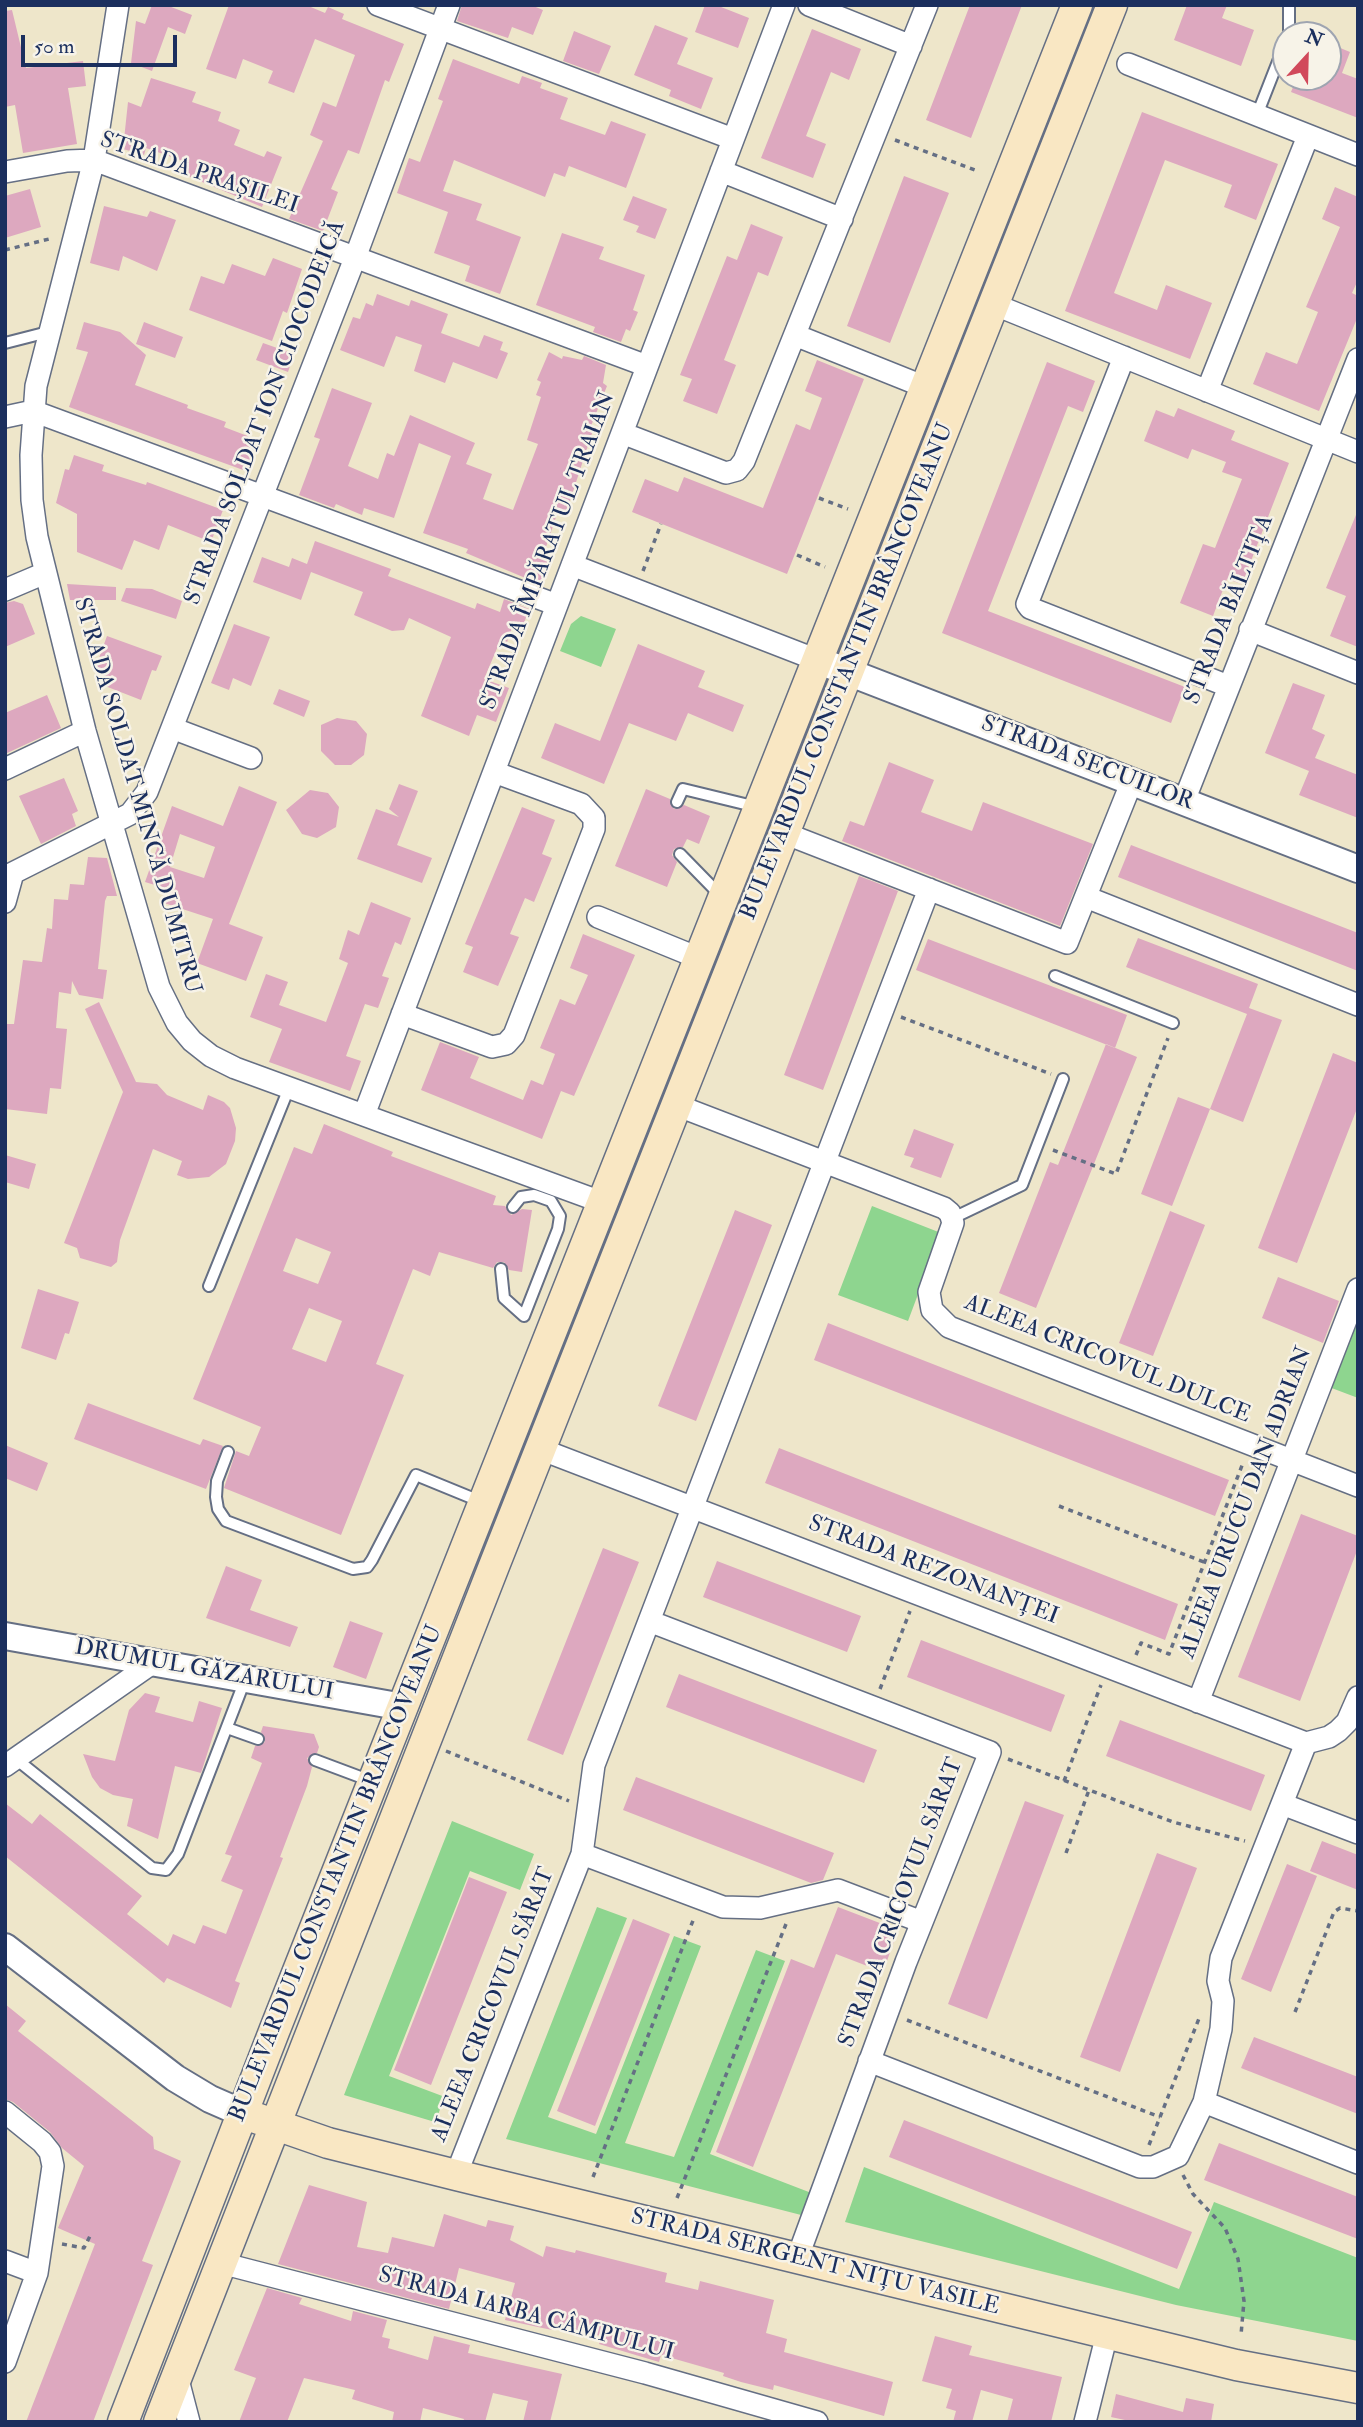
<!DOCTYPE html>
<meta charset="utf-8">
<style>
body{margin:0}
#map{position:relative;width:1363px;height:2427px;overflow:hidden;background:#eee6ca;font-family:"IM FELL Double Pica",serif}
canvas{display:block}
.frame{position:absolute;inset:0;border:7px solid #1b2f5e;pointer-events:none}
.north{position:absolute;left:1272px;top:21px;width:70px;height:70px;box-sizing:border-box;background:#f7f3e8;border:2px solid #9fa5b1;border-radius:50%;rotate:22deg;font-size:19px;font-weight:700;line-height:28px;text-align:center;color:#1b2f5e}
.north::after{content:'';display:block;margin:auto;width:24px;height:32px;background:#d1495b;clip-path:polygon(50% 0,100% 100%,50% 72%,0 100%)}
.scale{position:absolute;left:21px;top:35px;width:156px;height:32px;box-sizing:border-box;border:4px solid #1b2f5e;border-top:0;padding-left:9px;font-size:21px;line-height:24px;white-space:nowrap;color:#1b2f5e;-webkit-text-stroke:5px #f7f3e8;paint-order:stroke}
</style>
<div id="map">
<canvas width="1363" height="2427"></canvas>
<div class="frame"></div>
<div class="north">N</div>
<div class="scale">50 m</div>
</div>
<script>
const c = document.querySelector('canvas').getContext('2d');
c.lineJoin = 'round';
function paint(path, color) {
  c.fillStyle = color;
  c.fill(path, 'evenodd');
}
function shape(rows) {
  const path = new Path2D();
  for (const r of rows) {
    path.moveTo(r[0], r[1]);
    for (let i = 2; i < r.length; i += 2) path.lineTo(r[i], r[i + 1]);
  }
  return path;
}
function stroke(path, color, width, dash) {
  c.strokeStyle = color;
  c.lineWidth = width;
  c.lineCap = dash ? 'butt' : 'round';
  c.setLineDash(dash || []);
  c.stroke(path);
}
function write(font, color, halo, rows, align = 'center') {
  c.font = font + ' "IM FELL Double Pica",serif';
  c.lineWidth = 5;
  c.setLineDash([]);
  c.textBaseline = 'middle';
  c.strokeStyle = halo;
  c.fillStyle = color;
  for (const [text, x, y, turn = 0] of rows) {
    c.save();
    c.translate(x, y);
    c.rotate((+turn || 0) * Math.PI / 180);
    c.textAlign = isNaN(turn) ? turn : align;
    if (halo) c.strokeText(text, 0, 0);
    c.fillText(text, 0, 0);
    c.restore();
  }
}
paint(shape([
 [581,616,616,629,601,667,560,651,571,624],
 [872,1206,941,1233,908,1321,838,1295],
 [1344,1324,1358,1329,1358,1398,1321,1384],
 [452,1821,534,1854,520,1890,470,1871,389,2076,445,2097,435,2122,344,2095],
 [597,1907,627,1918,548,2117,596,2134,674,1936,701,1946,625,2143,674,2157,756,1950,785,1961,710,2154,814,2194,805,2216,506,2139],
 [864,2167,1179,2289,1214,2202,1358,2258,1358,2341,1176,2305,845,2222]
]), '#8ed58f');
paint(shape([
 [152,5,166,5,192,15,185,34,168,27,152,71,131,63,136,21,145,24],
 [229,5,306,5,325,13,328,7,344,14,342,19,404,44,389,82,385,80,359,154,348,150,331,189,338,192,323,231,289,219,323,141,310,135,323,102,336,107,355,55,315,39,294,93,268,83,273,71,243,59,236,79,206,69],
 [462,5,531,5,543,10,533,35,512,27,508,38,457,21],
 [705,5,716,5,749,18,738,48,695,32],
 [970,5,1022,5,971,138,926,120],
 [1187,5,1227,5,1222,18,1254,30,1241,66,1174,40],
 [12,10,26,68,83,61,86,86,68,88,77,144,23,153,15,105,5,107,5,11],
 [655,25,688,38,677,64,713,78,701,109,669,96,671,90,634,75],
 [812,29,861,49,849,80,831,72,806,136,826,144,813,178,761,158],
 [574,31,611,46,599,74,563,61],
 [1328,43,1350,52,1342,73,1358,79,1358,118,1291,92,1297,77,1328,77],
 [453,59,519,84,522,76,542,83,540,88,568,98,560,119,605,135,611,121,646,134,626,188,569,166,565,177,554,173,545,197,454,160,443,191,482,204,476,220,521,237,500,294,465,281,470,266,434,253,448,212,397,193,409,158,420,162,443,101,438,99],
 [151,78,196,92,192,102,221,112,218,121,240,130,234,145,264,157,267,151,282,157,262,207,183,174,186,165,182,164,183,161,146,148,144,155,123,149,128,102,141,107],
 [1142,112,1278,164,1256,220,1224,207,1232,185,1165,160,1114,293,1157,310,1166,285,1212,303,1190,359,1065,311],
 [904,176,949,193,890,343,847,326],
 [1335,187,1358,197,1358,280,1352,293,1358,296,1358,316,1319,411,1253,384,1266,352,1297,364,1318,312,1306,307,1340,227,1322,219],
 [30,189,41,227,5,238,5,196],
 [633,196,667,209,655,239,636,232,639,226,623,220],
 [104,206,147,217,150,211,176,220,157,271,123,256,119,271,90,263],
 [751,224,783,237,768,276,758,272,724,360,736,365,717,414,683,401,692,379,680,375,727,256,737,260],
 [562,233,604,247,599,259,645,275,633,310,638,312,630,331,626,329,621,342,593,332,595,327,536,305],
 [273,258,302,269,287,313,283,311,272,341,189,310,201,276,224,284,232,264,265,276],
 [377,294,409,306,411,300,448,314,441,333,479,347,484,335,503,342,500,350,508,353,497,379,453,362,445,383,414,371,422,345,396,336,384,367,340,350,353,317,360,319,366,303,373,306],
 [84,322,120,332,146,355,135,385,188,405,187,408,226,422,224,427,258,440,246,471,69,407,88,352,76,349],
 [144,322,183,337,175,358,136,344],
 [263,343,294,354,288,372,256,360],
 [549,352,562,359,563,356,582,360,584,356,606,365,603,383,607,386,591,426,594,427,566,513,558,511,543,556,552,559,542,585,466,553,468,549,423,533,451,456,419,443,394,518,364,508,362,515,336,504,334,508,299,495,320,439,314,437,332,388,372,403,348,466,378,479,387,453,394,456,410,415,475,443,466,464,492,474,483,499,513,510,538,444,527,440,541,397,536,395,541,382,537,380],
 [817,360,864,379,787,574,632,512,645,479,678,492,684,477,763,508,796,424,810,430,822,398,805,391],
 [1047,362,1095,381,1083,412,1068,406,988,611,1185,687,1171,723,942,633],
 [1178,408,1235,431,1231,440,1289,463,1242,584,1227,579,1213,616,1180,603,1203,544,1215,548,1242,479,1222,472,1226,462,1192,449,1188,459,1144,441,1156,410,1174,417],
 [74,455,104,465,102,471,146,485,147,482,223,510,211,542,168,525,159,550,134,540,122,570,77,552,77,514,56,503,65,469,69,470],
 [1358,510,1358,647,1330,636,1346,596,1326,588],
 [315,541,391,569,388,576,475,609,477,603,500,612,504,599,529,609,523,626,514,622,505,648,498,646,484,679,509,688,496,722,477,715,469,736,421,716,451,637,409,618,404,630,392,631,354,615,363,592,311,572,301,600,253,582,262,557,289,567,292,558,307,564],
 [67,584,116,587,116,600,70,600],
 [126,588,152,589,182,601,176,619,121,601],
 [14,601,23,604,35,634,5,647,5,603],
 [234,624,270,637,251,686,233,678,229,690,211,683],
 [107,636,162,656,156,671,152,670,141,700,100,684,105,673,95,669],
 [638,644,705,671,698,687,744,705,733,732,688,713,676,741,629,723,604,784,541,758,555,723,600,741],
 [1293,683,1325,695,1312,729,1325,735,1315,758,1358,775,1358,818,1299,795,1309,771,1265,753],
 [279,689,310,701,304,717,273,704],
 [47,695,61,728,5,754,5,713],
 [337,718,356,721,367,734,364,755,351,765,335,765,321,751,321,725],
 [889,762,934,780,921,812,972,831,983,802,1093,844,1060,926,842,841,850,821,864,826],
 [64,778,78,811,72,814,76,826,41,844,19,796],
 [399,784,418,791,397,845,432,858,422,883,357,859,376,809,399,817,389,809],
 [239,786,277,802,229,924,263,937,246,981,197,963,213,919,164,903,168,889,145,882,172,806,223,826],
 [180,834,215,847,204,878,170,867],
 [646,789,670,799,674,809,684,805,710,816,699,844,687,839,683,847,674,849,672,855,677,862,667,887,615,866],
 [310,790,328,793,339,807,336,827,317,838,302,834,286,810],
 [522,807,555,820,542,854,552,858,534,902,525,898,510,934,519,937,498,986,463,972,473,947,465,944],
 [1131,845,1358,933,1358,971,1118,877],
 [88,857,107,858,117,896,107,896,105,901,98,969,107,970,103,999,79,995,72,981,71,994,59,992,56,1028,67,1029,61,1089,50,1088,47,1114,5,1109,5,1024,14,1024,23,960,42,962,47,928,52,929,54,899,68,900,70,884,84,885],
 [859,876,898,891,823,1090,784,1075],
 [371,902,411,918,401,945,395,942,382,976,389,978,378,1008,365,1004,346,1056,361,1061,350,1091,269,1062,282,1029,250,1017,266,974,288,982,279,1005,326,1022,348,963,339,959,348,930,359,935],
 [583,934,635,955,574,1096,561,1091,542,1139,421,1090,440,1042,479,1057,470,1078,523,1100,531,1080,543,1085,555,1054,540,1048,560,999,575,1005,588,975,570,968],
 [1138,938,1258,984,1249,1008,1282,1020,1243,1122,1210,1109,1247,1014,1126,967],
 [928,939,1127,1015,1115,1048,916,970],
 [99,1002,136,1082,157,1084,167,1095,203,1110,208,1095,224,1102,230,1108,236,1128,235,1141,226,1164,209,1177,188,1179,177,1175,182,1161,153,1149,120,1240,117,1262,111,1267,80,1258,77,1248,64,1243,123,1092,85,1009],
 [1106,1044,1137,1057,1036,1308,999,1293,1050,1162,1058,1165],
 [1333,1053,1358,1063,1358,1106,1297,1263,1258,1248],
 [1178,1097,1210,1109,1172,1206,1141,1194],
 [324,1124,393,1152,391,1156,496,1196,493,1205,505,1206,511,1215,522,1209,532,1210,522,1272,509,1270,504,1262,497,1262,493,1268,439,1252,430,1276,413,1269,376,1364,404,1375,341,1535,224,1488,236,1451,249,1456,261,1427,193,1399,294,1147,312,1154],
 [296,1238,331,1252,318,1284,283,1271],
 [309,1308,342,1321,326,1362,292,1349],
 [914,1129,954,1144,941,1178,910,1167,914,1158,904,1155],
 [5,1155,36,1164,29,1189,5,1182],
 [735,1210,772,1225,696,1421,658,1406],
 [1170,1211,1205,1225,1153,1356,1119,1343],
 [1278,1277,1339,1301,1323,1343,1262,1318],
 [38,1289,79,1302,69,1334,65,1333,56,1360,21,1348],
 [828,1323,1229,1480,1215,1516,814,1360],
 [88,1403,200,1445,203,1439,223,1446,206,1489,74,1439],
 [5,1445,48,1463,37,1491,5,1478],
 [779,1448,1178,1604,1165,1640,765,1483],
 [1301,1514,1358,1536,1358,1548,1300,1701,1238,1677],
 [603,1548,639,1562,563,1755,527,1740],
 [717,1561,861,1616,847,1652,703,1597],
 [226,1566,262,1580,250,1610,298,1627,290,1647,206,1618],
 [350,1621,383,1633,366,1679,333,1667],
 [921,1640,1065,1695,1051,1732,907,1677],
 [679,1674,877,1750,864,1783,666,1707],
 [145,1693,160,1697,155,1712,193,1722,199,1701,222,1708,201,1773,175,1766,158,1839,127,1826,133,1799,113,1795,100,1788,92,1777,83,1754,115,1761,129,1710],
 [1120,1720,1265,1775,1251,1811,1106,1756],
 [263,1726,314,1734,319,1747,317,1753,307,1758,312,1767,307,1786,280,1857,283,1858,235,1981,240,1983,231,2008,167,1978,164,1983,5,1856,5,1803,32,1824,40,1814,142,1896,127,1914,168,1946,173,1934,195,1944,203,1925,226,1934,243,1890,221,1881,232,1856,225,1854,262,1763,251,1758,255,1746,265,1742,261,1732],
 [636,1777,834,1853,823,1880,811,1883,623,1810],
 [1025,1801,1064,1815,987,2019,948,2004],
 [1322,1841,1358,1855,1358,1890,1310,1871],
 [1157,1853,1197,1868,1120,2072,1080,2057],
 [1287,1864,1317,1876,1271,1992,1241,1979],
 [469,1877,507,1892,431,2085,394,2070],
 [838,1907,898,1930,883,1972,836,1954,753,2167,716,2152,791,1959,814,1968],
 [633,1919,670,1934,595,2126,557,2111],
 [5,2004,26,2021,18,2031,153,2137,154,2149,181,2161,142,2261,153,2265,93,2422,26,2422,95,2244,58,2228,84,2166,62,2148,50,2132,13,2102,5,2099],
 [1254,2037,1358,2077,1358,2114,1241,2068],
 [904,2120,1192,2232,1177,2269,889,2157],
 [1219,2143,1358,2197,1358,2239,1204,2180],
 [309,2185,367,2202,357,2247,388,2253,392,2237,434,2247,444,2214,486,2227,488,2220,514,2226,510,2240,543,2257,546,2246,575,2253,576,2250,667,2273,665,2282,698,2290,700,2281,774,2300,766,2333,787,2339,784,2352,893,2382,884,2416,774,2385,773,2390,741,2382,723,2376,724,2373,661,2355,659,2362,599,2344,601,2336,554,2324,552,2330,505,2320,515,2283,459,2268,449,2309,278,2264],
 [267,2288,302,2298,299,2304,351,2321,353,2311,387,2320,382,2337,390,2339,388,2348,428,2360,434,2336,470,2345,468,2353,562,2374,550,2422,523,2422,528,2401,493,2393,485,2422,463,2422,464,2419,423,2408,420,2422,392,2422,394,2412,352,2399,355,2390,304,2378,287,2422,239,2422,256,2378,234,2370],
 [935,2336,972,2346,969,2355,1062,2377,1051,2422,1007,2422,1013,2399,981,2390,972,2422,953,2422,956,2411,946,2408,952,2389,922,2381],
 [1116,2394,1183,2412,1186,2398,1214,2404,1211,2422,1134,2422,1111,2417]
]), '#dda8bf');
const service = shape([
 [1289,35,1289,5],
 [1257,115,1286,41],
 [5,343,48,332],
 [677,802,683,789,757,807],
 [680,854,720,895],
 [1055,976,1173,1023],
 [953,1218,1022,1185,1063,1079],
 [501,1269,504,1298,524,1316,558,1229,560,1216,551,1201,534,1195,521,1197,513,1207],
 [209,1286,289,1088],
 [228,1452,217,1481,216,1497,218,1509,226,1521,353,1569,367,1567,372,1560,416,1475,482,1502],
 [227,1728,258,1739],
 [16,1759,152,1868,166,1870,178,1854,245,1680],
 [315,1760,371,1781]
]);
const minor = shape([
 [118,5,94,160,36,386,31,455,32,500,37,537,85,731,159,987,177,1023,192,1041,211,1056,235,1068,604,1203],
 [378,5,733,139],
 [809,5,911,46],
 [1128,64,1358,155],
 [721,171,842,219],
 [5,172,67,161,94,160,647,366],
 [993,304,1358,452],
 [795,335,925,387],
 [1124,357,1027,604,1030,608,1228,686],
 [1207,391,1308,136],
 [5,417,33,411,557,605],
 [622,433,726,473,737,470,744,461,927,5],
 [572,565,817,660],
 [5,590,45,573],
 [1250,630,1358,673],
 [172,728,251,758],
 [5,769,85,731],
 [1184,801,1358,359],
 [784,833,1067,943,1132,781],
 [5,877,130,814,147,792,355,258,449,5],
 [1086,897,1358,1005],
 [5,902,13,873],
 [598,917,701,959],
 [402,1014,492,1047,506,1044,514,1035,594,829,594,818,581,804,494,772],
 [676,1105,944,1208,950,1213,953,1223,929,1292,932,1310,949,1327,1358,1486],
 [364,1115,784,5],
 [540,1449,1306,1743],
 [649,1621,990,1752,906,1962,797,2259],
 [1198,1702,1358,1289],
 [1306,1743,1329,1737,1338,1731,1347,1722,1358,1697],
 [5,1766,154,1662],
 [1282,1804,1358,1833],
 [582,1854,723,1907,760,1908,838,1890,922,1922],
 [869,2061,1140,2167,1153,2167,1178,2156,1204,2102,1221,2029,1223,2001,1218,1981,1221,1958,1306,1743],
 [1204,2102,1358,2163],
 [5,2112,42,2142,50,2152,53,2166,37,2273,5,2362],
 [456,2175,582,1854,594,1765,929,889],
 [5,2261,37,2273],
 [221,2263,645,2373,817,2422],
 [177,2376,189,2422],
 [1085,2422,1107,2334]
]);
const tertiary = shape([
 [817,660,1358,869],
 [5,1636,403,1707],
 [5,1947,175,2078,210,2099,242,2113]
]);
const secondary = shape([
 [256,2118,328,2143,456,2175,1236,2365,1358,2388],
 [123,2422,275,2029,1077,5],
 [159,2422,494,1566,1112,5]
]);
stroke(service, '#656f84', 14);
stroke(minor, '#656f84', 24);
stroke(tertiary, '#656f84', 30);
stroke(secondary, '#656f84', 33);
stroke(shape([
 [895,140,975,170],
 [5,250,53,238],
 [819,498,848,509],
 [797,555,825,567],
 [643,571,661,524],
 [901,1017,1051,1074],
 [1053,1150,1116,1174,1168,1038],
 [1059,1506,1204,1562],
 [1136,1655,1141,1643,1169,1654,1243,1463],
 [880,1689,910,1611],
 [446,1751,569,1801],
 [1008,1759,1173,1822,1245,1841],
 [1064,1781,1101,1685],
 [1066,1853,1089,1790],
 [1295,2012,1334,1912,1340,1908,1358,1911],
 [907,2020,1160,2117],
 [1149,2145,1200,2016],
 [1183,2175,1193,2194,1225,2228,1238,2259,1244,2301,1241,2335],
 [593,2177,694,1918],
 [677,2198,786,1924],
 [62,2244,84,2248,90,2236]
]), '#656f84', 3.5, [5, 5]);
stroke(service, '#fff', 10);
stroke(minor, '#fff', 21);
stroke(tertiary, '#fff', 26);
stroke(secondary, '#f9e7c3', 30);
write('23px', '#1b2f5e', '#f7f3e8', [
 ["STRADA PRAȘILEI",199,174,19],
 ["STRADA SOLDAT ION CIOCODEICĂ",266,413,-69],
 ["STRADA ÎMPĂRATUL TRAIAN",549,551,-69],
 ["STRADA BĂLTIȚA",1230,610,-68],
 ["BULEVARDUL CONSTANTIN BRÂNCOVEANU",848,672,-68],
 ["STRADA SECUILOR",1087,764,21],
 ["STRADA SOLDAT MINCĂ DUMITRU",136,796,74],
 ["ALEEA CRICOVUL DULCE",1107,1360,22],
 ["ALEEA URUCU DAN ADRIAN",1247,1503,-69],
 ["STRADA REZONANȚEI",933,1571,21],
 ["DRUMUL GĂZARULUI",204,1671,10],
 ["BULEVARDUL CONSTANTIN BRÂNCOVEANU",337,1874,-68],
 ["STRADA CRICOVUL SĂRAT",902,1903,-69],
 ["ALEEA CRICOVUL SĂRAT",494,2005,-68],
 ["STRADA SERGENT NIȚU VASILE",815,2263,14],
 ["STRADA IARBA CÂMPULUI",526,2315,15]
]);
</script>
